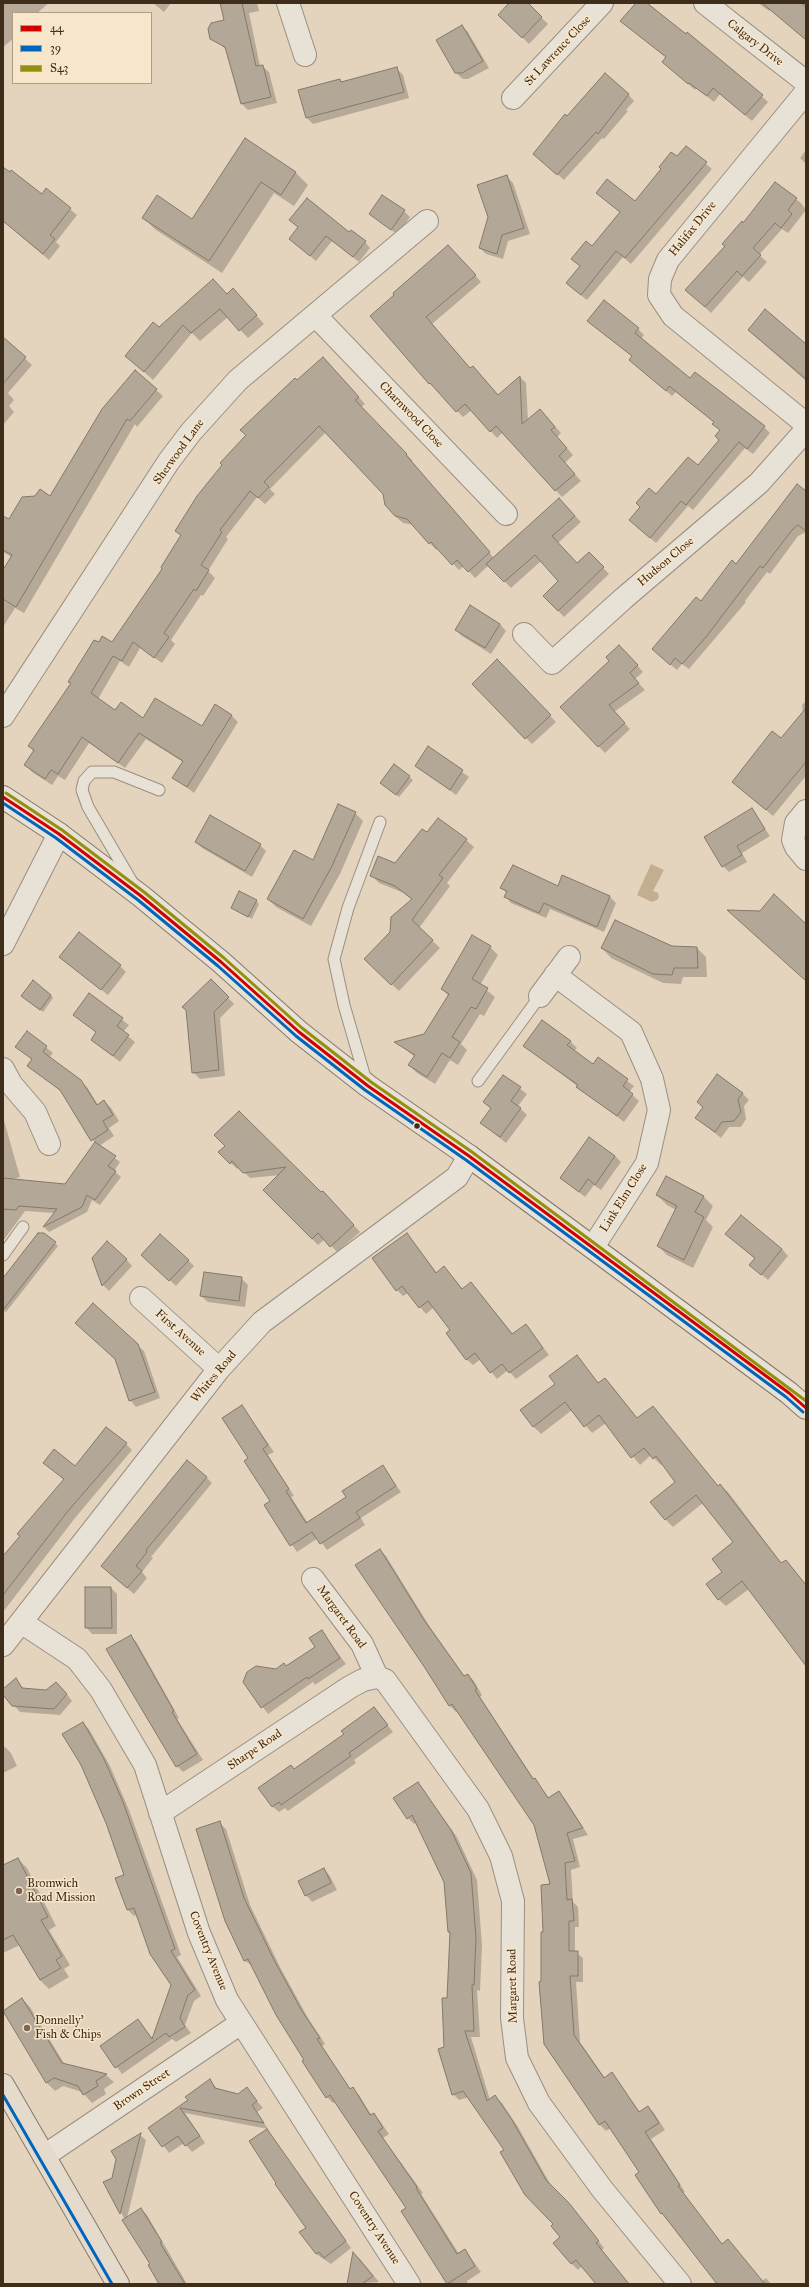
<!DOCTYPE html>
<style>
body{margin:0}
#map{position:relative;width:809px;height:2287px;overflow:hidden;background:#e4d4bd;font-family:"IM FELL Great Primer",serif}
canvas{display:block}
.frame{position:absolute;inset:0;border:4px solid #3f2d1c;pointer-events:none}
.legend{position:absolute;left:12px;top:12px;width:140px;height:72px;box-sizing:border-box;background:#f8e6ca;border:1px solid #ae9c84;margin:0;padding:5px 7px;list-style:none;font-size:12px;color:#3f2d1c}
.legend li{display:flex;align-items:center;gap:8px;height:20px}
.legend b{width:20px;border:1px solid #ae9c84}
</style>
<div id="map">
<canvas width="809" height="2287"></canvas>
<div class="frame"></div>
<ul class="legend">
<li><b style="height:5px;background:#d00000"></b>44</li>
<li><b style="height:5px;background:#0065bd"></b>39</li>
<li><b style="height:5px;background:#968f0b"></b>S43</li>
</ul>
</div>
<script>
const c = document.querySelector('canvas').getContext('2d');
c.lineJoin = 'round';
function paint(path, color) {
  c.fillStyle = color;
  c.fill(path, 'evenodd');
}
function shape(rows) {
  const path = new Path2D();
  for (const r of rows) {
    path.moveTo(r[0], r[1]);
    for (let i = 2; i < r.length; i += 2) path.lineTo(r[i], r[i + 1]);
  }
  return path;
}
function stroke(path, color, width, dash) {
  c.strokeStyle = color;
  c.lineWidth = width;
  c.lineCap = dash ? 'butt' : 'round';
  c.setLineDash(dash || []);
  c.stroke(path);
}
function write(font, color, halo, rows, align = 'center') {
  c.font = font + ' "IM FELL Great Primer",serif';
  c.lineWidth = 3;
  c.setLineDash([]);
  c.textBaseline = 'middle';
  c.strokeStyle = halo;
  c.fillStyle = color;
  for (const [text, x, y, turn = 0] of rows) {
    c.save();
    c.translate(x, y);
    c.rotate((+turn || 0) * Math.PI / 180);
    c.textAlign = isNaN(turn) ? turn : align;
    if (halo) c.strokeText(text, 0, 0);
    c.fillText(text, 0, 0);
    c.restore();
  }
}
paint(shape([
 [651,864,664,870,653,891,658,893,659,897,657,900,652,902,637,895]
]), '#c4ae90');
paint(shape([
 [3,3,49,3,37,13,13,13,13,39,3,47],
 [153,3,171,3,164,12],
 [221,3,257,3,259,11,249,13,260,66,262,66,269,72,277,103,248,110,242,104,227,50,211,38,225,20],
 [523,3,526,3,548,24,529,44,500,15],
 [637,3,645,3,686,36,688,34,729,67,768,102,752,121,720,94,714,102,696,88,695,90,670,68,667,58,622,21],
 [758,3,806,3,806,39,770,9,769,11],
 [462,26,468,32,489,68,468,79,463,79,456,73],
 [397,69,403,75,409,98,313,124,306,117,340,80,343,83],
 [628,94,634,101,626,110,628,111,604,139,602,138,564,180,541,160,567,117],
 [245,139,295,172,308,185,294,206,274,193,222,273,156,230,143,218,192,220],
 [686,147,712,169,631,264,623,257,587,300,573,289,581,267,572,259,593,247,621,213,597,193,635,202],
 [806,150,806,164,800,158],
 [3,167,42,195,46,190,77,215,56,242,60,246,49,260,3,221],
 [506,176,513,183,530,234,508,241,503,259,486,254,480,248,489,217],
 [775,183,801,203,806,210,788,233,782,229,759,255,767,262,749,282,743,277,711,313,693,296,726,246],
 [404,211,410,217,398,235,370,214],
 [296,225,349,234,365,242,370,248,359,262,332,241,316,261,290,239,299,228],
 [455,252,481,282,432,324,471,369,499,396,520,377,526,383,528,421,546,416,561,433,557,437,573,455,565,463,581,481,562,497,503,432,497,438,472,410,463,417,430,383,371,316],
 [227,295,241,298,264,324,248,338,228,317,200,341,192,333,153,380,127,356,159,328],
 [595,327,638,329,644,335,641,339,690,380,764,427,770,433,753,454,745,448,693,510,688,506,656,543,636,526,698,467,720,440,721,431,714,422,676,392,672,396,636,366,630,360,633,357],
 [749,330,806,346,806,381,755,336],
 [3,339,32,365,8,393,14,400,9,406,14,412,3,425],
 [330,365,365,404,361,407,413,461,411,462,494,558,565,505,581,522,558,543,577,564,589,553,609,574,564,617,544,596,560,581,541,561,511,588,489,565,475,578,464,566,459,570,438,548,436,550,430,543,414,525,403,523,395,516,384,493,326,432,270,489,275,494,265,504,257,497,226,537,228,539,208,571,215,578,203,596,201,595,171,640,175,644,162,663,140,648,129,667,120,661,98,699,116,711,143,719,202,728,216,706,232,716,238,722,194,793,174,778,183,762,146,739,125,768,89,743,65,780,58,776,52,785,32,772,26,765,34,752,29,746,99,644,112,643,164,569,182,537,176,531,297,381],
 [156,390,163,396,137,427,135,424,24,613,15,608,3,627,3,572,12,557,3,552,3,526,51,497,103,410],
 [806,493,806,532,798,536,770,574,767,572,745,601,746,602,689,669,682,664,677,670,659,655,701,602],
 [500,624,506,631,491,654,462,636,456,630],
 [626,652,643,672,635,679,645,690,614,712,630,729,605,753,561,707],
 [497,661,556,722,532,744,473,684],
 [806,701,806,776,773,816,740,788,803,714,802,705],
 [428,748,469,777,456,795,416,765],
 [395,766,413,780,399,797,385,786],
 [752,810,770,836,742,853,747,862,729,872,723,866],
 [355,813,363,821,340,874,311,926,276,907,268,899,314,861],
 [427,834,466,840,474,847,447,883,450,886,419,928,440,948,399,991,372,966,391,932,413,900,404,893,379,883,371,875,396,864],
 [196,842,260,845,266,851,252,877,202,848],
 [563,876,610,897,616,903,604,932,550,909,546,918,511,903,505,896,507,893,501,888,558,887],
 [256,901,259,904,252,919,232,908],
 [490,947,498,955,480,985,495,997,484,1016,480,1014,461,1044,467,1050,458,1065,450,1060,435,1084,417,1073,409,1065,415,1057,396,1042,425,1035,449,996,442,989],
 [602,948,697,948,706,957,707,977,683,977,681,984,663,983,611,958],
 [60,957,120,966,126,972,108,995],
 [211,980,234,1004,220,1018,225,1076,200,1079,193,1072],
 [51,995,53,998,43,1012,25,999],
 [89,995,129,1025,123,1032,135,1042,120,1062,92,1040,97,1033,74,1015],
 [27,1032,53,1053,49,1058,87,1087,98,1105,104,1101,111,1108,119,1121,109,1128,114,1136,99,1146,120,1162,114,1171,121,1177,100,1205,92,1200,87,1212,49,1232,44,1227,54,1213,25,1211,3,1241,3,1196,65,1185,95,1143,63,1093,28,1065,32,1060,17,1046],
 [570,1041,577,1048,574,1051,594,1065,598,1059,634,1086,629,1092,639,1101,624,1122,525,1046],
 [503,1076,527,1094,518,1106,527,1115,506,1143,481,1123,491,1109,484,1102],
 [742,1093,749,1100,744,1106,746,1119,741,1127,729,1127,721,1138,696,1118],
 [239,1112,321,1194,329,1198,360,1232,337,1252,325,1239,318,1245,264,1190,280,1175,250,1178,239,1167,237,1169,220,1152,226,1146],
 [3,1117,20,1177,3,1182],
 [615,1156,621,1162,601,1190,594,1185,585,1197,561,1178],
 [657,1195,703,1196,713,1206,706,1220,713,1227,693,1268,667,1255,658,1246,676,1210,667,1205],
 [44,1234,58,1246,6,1312,3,1310,3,1279],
 [407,1234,437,1273,444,1267,463,1290,477,1290,513,1334,526,1325,549,1355,516,1379,508,1370,497,1379,481,1359,473,1365,466,1359,452,1330,434,1307,426,1314,408,1293,403,1296,397,1290],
 [726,1234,782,1249,788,1256,768,1280,750,1265,755,1259],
 [93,1258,126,1259,132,1266,109,1291,103,1285],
 [188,1260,194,1266,176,1286,149,1261],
 [241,1278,248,1285,245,1307,208,1302,201,1296],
 [137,1345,144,1351,160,1398,136,1407,130,1400],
 [576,1356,599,1384,605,1379,612,1387,638,1419,653,1407,718,1486,720,1485,728,1492,782,1564,786,1561,806,1585,806,1662,749,1589,726,1606,718,1599,723,1572,735,1542,703,1503,673,1527,666,1520,652,1502,677,1482,663,1464,661,1465,651,1455,640,1465,606,1423,592,1433,572,1410,541,1434,533,1426,556,1384],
 [242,1406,274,1452,268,1455,294,1496,291,1497,308,1523,348,1498,382,1466,401,1492,361,1518,365,1525,327,1550,318,1538,297,1552,265,1506,271,1501,250,1458],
 [126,1444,132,1450,75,1518,3,1612,3,1558,64,1480,45,1463,75,1467],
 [206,1477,212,1483,151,1557,153,1558,142,1572,147,1578,134,1594,109,1573],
 [380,1550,386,1556,430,1627,465,1677,468,1675,474,1681,482,1695,480,1697,534,1779,549,1798,558,1792,565,1799,588,1835,573,1839,580,1867,571,1870,573,1902,578,1907,579,1927,575,1927,575,1952,583,1958,583,1982,576,1982,580,2042,605,2078,612,2074,640,2112,648,2107,654,2113,665,2130,651,2139,685,2192,683,2193,722,2245,762,2281,766,2278,771,2284,719,2284,662,2213,636,2175,640,2172,611,2128,606,2131,600,2125,544,2044,542,1982,544,1933,551,1885,535,1825,458,1711,456,1712,450,1706,426,1667],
 [111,1588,117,1594,117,1634,92,1634,86,1627],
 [321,1631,346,1664,315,1685,313,1682,268,1714,244,1682,286,1667,316,1647],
 [131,1636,137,1643,179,1718,177,1719,203,1760,183,1772,177,1766],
 [16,1680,24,1689,47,1691,63,1689,72,1701,60,1715,20,1712,3,1694,3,1691],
 [374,1708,393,1732,354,1760,356,1763,288,1811,285,1808,279,1812,272,1806,291,1766,295,1770,345,1734],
 [83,1723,89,1729,110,1766,129,1810,181,1955,177,1957,201,1996,194,2001,185,2025,191,2033,176,2042,172,2039,122,2074,101,2046,138,2020,153,2039,172,1985,137,1915,134,1916,128,1910,117,1878,125,1875],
 [5,1747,11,1753,17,1766,3,1773,3,1748],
 [418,1783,457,1837,477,1880,482,1945,480,1991,477,1990,480,2037,471,2037,490,2100,495,2097,502,2103,518,2127,552,2187,575,2211,604,2248,602,2250,629,2284,597,2284,582,2266,578,2270,572,2264,555,2243,561,2237,555,2224,469,2097,459,2100,453,2094,445,2048,451,1934,449,1932,445,1881,417,1822,414,1824,408,1818],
 [219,1823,226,1829,250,1905,280,1967,308,2018,325,2044,322,2046,351,2090,359,2095,372,2116,374,2114,380,2121,389,2134,383,2138,423,2193,421,2194,459,2254,465,2250,481,2272,467,2281,468,2284,448,2284,402,2212,407,2209,336,2101,333,2103,327,2097,253,1966,245,1961,226,1920],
 [18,1859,27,1868,56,1926,49,1930,70,1965,64,1969,69,1977,49,1989,40,1980,20,1945,3,1953,3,1866],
 [324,1869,330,1876,337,1890,312,1902,306,1895],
 [22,1999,30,2007,65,2065,106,2075,114,2082,104,2089,106,2094,92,2103,82,2092,63,2086,55,2091,47,2083,4,2011],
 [210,2080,218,2090,238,2095,247,2089,263,2108,257,2112,268,2129,185,2113,205,2143,192,2152,184,2143,169,2153,150,2128,189,2100],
 [267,2130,351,2248,331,2264,316,2254],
 [140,2135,146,2140,127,2218,141,2209,147,2215,187,2284,162,2284,104,2183,112,2179,117,2158,113,2151],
 [354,2254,360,2259,379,2282,348,2284]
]), '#0003');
const building = shape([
 [220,3,242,3,256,66,263,65,271,97,241,104,225,47,210,39,208,29,211,23,224,20,220,3],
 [509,3,528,3,542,17,522,38,498,15,509,3],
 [636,3,647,3,686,34,687,32,763,95,745,115,713,88,707,96,689,83,688,84,662,62,666,57,620,21,636,3],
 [762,3,801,3,806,7,806,40,762,3],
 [462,25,483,61,462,73,455,73,436,40,462,25],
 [397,67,404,92,306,118,298,90,340,79,341,82,397,67],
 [605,73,629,94,598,134,596,132,557,175,533,154,565,114,567,116,605,73],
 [245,138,296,172,281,195,261,182,209,261,142,218,157,195,192,219,245,138],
 [686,146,707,162,625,258,616,251,581,295,566,283,580,266,571,259,586,241,592,246,620,212,596,193,607,179,635,201,661,169,659,167,671,152,677,156,686,146],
 [3,167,10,172,11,170,42,194,46,188,71,208,50,235,55,239,43,254,3,221,3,167],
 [507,175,524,228,502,235,497,254,479,248,488,217,477,185,507,175],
 [775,182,797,198,788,210,792,214,781,228,775,223,753,248,761,255,742,276,737,271,705,307,685,290,725,246,722,244,742,221,743,223,775,182],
 [382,195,405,210,391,230,369,214,382,195],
 [307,198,349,232,351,230,366,241,353,257,326,236,310,256,289,239,298,227,289,220,307,198],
 [448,245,476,275,426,317,470,368,473,366,498,395,520,376,522,424,540,409,555,427,551,430,567,448,559,456,575,474,555,491,496,426,490,432,465,404,456,412,430,383,429,384,370,316,394,295,393,293,448,245],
 [213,279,227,294,233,288,257,315,239,331,220,309,191,333,183,325,144,372,125,356,153,322,159,327,213,279],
 [604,300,639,328,635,333,690,378,695,372,765,426,747,449,739,442,686,505,681,501,650,538,629,520,640,507,636,503,649,488,656,494,688,457,698,465,719,440,715,436,720,430,712,424,714,422,669,386,666,391,629,360,632,356,587,321,604,300],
 [765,309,806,344,806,379,748,330,765,309],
 [3,337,26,357,3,384,3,337],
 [323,357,359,397,355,400,407,454,406,455,490,552,468,572,457,560,452,565,431,542,429,544,407,519,395,516,385,505,383,494,319,426,264,482,269,487,258,498,250,491,220,530,222,532,201,565,209,570,196,591,194,589,164,633,169,637,154,658,133,642,122,661,113,656,91,693,115,710,121,702,143,718,155,698,202,726,215,704,232,715,187,787,172,778,183,761,139,733,118,763,82,737,58,774,51,770,45,779,24,765,34,750,28,746,71,683,68,682,94,640,99,642,102,636,112,642,162,569,161,567,181,535,175,531,197,496,222,465,220,463,246,435,240,430,295,378,297,380,323,357],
 [135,370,157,389,130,421,127,419,16,607,3,599,3,570,12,555,3,550,3,516,9,519,22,497,35,496,40,489,50,496,102,409,135,370],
 [797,484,806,491,806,531,798,525,792,530,763,568,760,566,706,637,682,664,675,658,670,665,652,649,696,597,701,601,732,560,736,564,797,484],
 [559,498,575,516,552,536,577,563,589,552,604,567,558,611,543,596,558,581,535,555,504,582,486,564,559,498],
 [470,605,500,624,485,648,455,630,470,605],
 [619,645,638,665,630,673,639,683,609,705,625,723,598,747,560,707,609,661,606,657,619,645],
 [497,659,551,715,525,739,472,684,497,659],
 [806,708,806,762,766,810,732,782,772,731,781,738,806,708],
 [428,746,463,770,450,790,415,766,428,746],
 [394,764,410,776,396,795,380,783,394,764],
 [338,804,356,812,332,866,303,919,267,899,294,850,313,860,338,804],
 [752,808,765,829,737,846,742,855,722,867,704,837,752,808],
 [210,815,261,844,245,871,195,842,210,815],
 [438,818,467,839,439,875,443,878,412,920,433,940,391,985,364,959,390,932,391,917,412,899,395,886,370,876,378,856,395,863,422,829,427,832,438,818],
 [513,865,558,886,562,875,610,896,597,927,544,903,539,913,504,897,507,891,500,888,513,865],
 [239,891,257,900,248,917,231,908,239,891],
 [774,894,806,924,806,981,727,910,760,911,774,894],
 [615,920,672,946,697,947,698,968,674,968,672,975,653,974,601,948,615,920],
 [79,932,121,965,101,990,59,957,79,932],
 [472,935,491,946,472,979,488,988,476,1009,471,1007,452,1037,460,1042,450,1058,442,1053,427,1077,408,1065,415,1055,394,1042,424,1034,449,994,441,989,472,935],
 [211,979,229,997,214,1012,219,1070,192,1073,186,1010,182,1007,211,979],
 [33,980,51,995,40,1010,21,996,33,980],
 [89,993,123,1018,117,1026,129,1035,113,1056,91,1040,96,1032,73,1015,89,993],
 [542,1020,571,1041,567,1045,593,1064,598,1057,628,1079,623,1086,633,1094,617,1116,576,1087,578,1085,523,1046,542,1020],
 [27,1031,47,1046,43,1052,81,1080,97,1105,104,1100,113,1115,103,1121,108,1130,91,1141,60,1090,27,1066,32,1059,15,1047,27,1031],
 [717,1074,743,1093,738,1099,741,1112,734,1121,722,1122,715,1132,695,1118,703,1107,697,1102,717,1074],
 [503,1075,521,1087,511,1101,521,1108,500,1137,480,1123,491,1108,483,1102,503,1075],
 [239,1111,321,1192,323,1191,354,1225,330,1247,318,1233,312,1239,263,1190,286,1167,243,1173,232,1161,230,1164,218,1152,225,1146,214,1135,239,1111],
 [589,1137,615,1156,595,1185,588,1179,579,1192,560,1178,589,1137],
 [95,1142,116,1156,108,1166,116,1171,95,1200,87,1195,82,1207,43,1227,57,1209,19,1206,16,1210,3,1209,3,1178,65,1184,95,1142],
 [666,1176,704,1196,695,1212,704,1217,684,1260,657,1246,677,1206,656,1195,666,1176],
 [741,1215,782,1249,761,1275,749,1265,755,1258,725,1234,741,1215],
 [38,1233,44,1233,56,1242,3,1310,3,1278,38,1233],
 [407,1233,436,1273,444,1266,462,1289,471,1282,512,1334,526,1324,543,1348,509,1373,502,1364,490,1373,475,1353,466,1360,446,1333,450,1330,428,1301,419,1308,402,1286,396,1291,372,1258,407,1233],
 [160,1234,189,1260,169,1281,141,1255,160,1234],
 [107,1241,127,1259,102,1286,92,1258,107,1241],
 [204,1272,242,1277,239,1301,200,1296,204,1272],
 [93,1303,138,1344,155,1392,129,1401,115,1359,75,1323,93,1303],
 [577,1355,598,1383,605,1378,637,1418,653,1406,718,1486,720,1484,781,1563,786,1560,806,1585,806,1666,742,1581,718,1600,706,1584,722,1572,712,1559,733,1542,696,1495,665,1520,650,1502,675,1482,656,1456,653,1459,644,1448,631,1458,599,1415,584,1427,565,1402,533,1427,520,1410,555,1384,549,1376,577,1355],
 [242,1405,268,1445,263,1449,289,1489,286,1491,306,1523,346,1497,342,1491,383,1465,396,1486,356,1512,360,1518,320,1544,312,1532,290,1546,264,1505,270,1501,244,1461,248,1458,222,1418,242,1405],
 [106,1427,127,1443,68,1511,3,1595,3,1556,20,1536,17,1534,64,1479,43,1463,54,1449,75,1466,106,1427],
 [187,1460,207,1477,146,1550,147,1552,136,1566,142,1571,127,1588,101,1566,187,1460],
 [380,1549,424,1620,464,1676,468,1674,477,1689,475,1690,533,1779,535,1778,548,1798,559,1791,583,1828,567,1833,575,1861,565,1863,567,1900,572,1899,574,1921,569,1921,569,1951,578,1951,578,1976,570,1976,574,2035,604,2078,612,2072,639,2112,648,2106,659,2123,645,2132,680,2185,678,2186,722,2244,728,2239,765,2284,717,2284,662,2213,661,2214,635,2175,639,2172,605,2121,599,2125,544,2044,539,1982,541,1981,541,1932,543,1932,541,1885,550,1884,534,1825,452,1704,449,1706,425,1668,355,1565,380,1549],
 [85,1587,111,1587,112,1628,85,1628,85,1587],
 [322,1630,340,1658,308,1679,307,1677,261,1708,243,1682,247,1672,256,1666,276,1669,284,1663,286,1666,315,1647,309,1638,322,1630],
 [131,1635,174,1711,172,1712,197,1754,176,1767,106,1649,131,1635],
 [16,1678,22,1688,46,1690,56,1682,67,1694,54,1709,12,1706,3,1695,3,1689,16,1678],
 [374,1707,388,1725,349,1753,351,1756,281,1805,279,1802,272,1807,258,1788,291,1765,294,1769,344,1734,341,1731,374,1707],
 [83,1722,104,1759,123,1802,175,1949,171,1951,195,1990,188,1995,180,2018,185,2027,169,2037,166,2033,115,2068,100,2046,138,2019,152,2039,171,1985,150,1954,134,1908,127,1910,115,1878,124,1875,106,1823,81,1765,62,1734,83,1722],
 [418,1782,451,1830,471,1873,476,1938,474,1985,472,1985,474,2031,465,2031,487,2101,495,2095,512,2120,546,2180,569,2203,599,2241,596,2243,629,2284,596,2284,576,2260,571,2264,553,2243,560,2237,551,2226,553,2224,525,2195,500,2152,504,2150,463,2091,452,2095,438,2049,444,2047,442,1998,447,1998,450,1932,448,1932,444,1882,412,1815,407,1819,393,1798,418,1782],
 [220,1821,244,1898,274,1960,302,2011,320,2038,317,2039,350,2089,353,2087,370,2115,374,2113,383,2128,378,2131,417,2187,416,2188,457,2254,465,2249,475,2266,447,2284,401,2211,406,2208,330,2095,326,2098,302,2061,304,2060,276,2015,248,1959,244,1961,225,1921,196,1829,220,1821],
 [18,1858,48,1917,41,1920,62,1956,56,1960,61,1968,40,1980,13,1935,3,1940,3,1865,18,1858],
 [324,1868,331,1883,305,1896,298,1881,324,1868],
 [22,1998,62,2063,107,2074,96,2081,98,2086,83,2095,78,2086,54,2078,46,2083,3,2011,22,1998],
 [210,2079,215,2088,238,2094,247,2087,257,2101,252,2105,264,2123,180,2108,200,2136,185,2146,178,2136,162,2147,148,2128,188,2100,185,2097,210,2079],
 [267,2129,346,2241,324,2258,319,2252,316,2254,299,2232,306,2228,275,2184,276,2183,249,2141,267,2129],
 [141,2133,120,2214,103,2182,112,2178,116,2159,111,2151,141,2133],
 [141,2208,162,2242,160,2243,185,2284,159,2284,148,2265,150,2264,122,2220,141,2208],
 [353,2252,373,2276,362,2284,347,2284,353,2252]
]);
paint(building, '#b3a798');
stroke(building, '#83786a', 1);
const service = shape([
 [132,882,88,807,82,790,84,781,92,772,114,772,159,790],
 [366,1081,344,1005,334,959,348,908,380,822],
 [478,1081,540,996],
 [3,1255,23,1227]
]);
const minor = shape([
 [288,3,305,55],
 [705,3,806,82],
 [806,92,668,260,660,279,659,295,673,316,806,424],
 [513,98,602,3],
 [316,316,506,514],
 [524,634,552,663,624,598,759,483,806,430],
 [3,716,169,461,191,432,238,380,427,221],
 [806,811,796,823,793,840,796,847,806,859],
 [3,944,59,834],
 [555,975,631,1032,652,1079,659,1110,647,1163,593,1247],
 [540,996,569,957],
 [3,1069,11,1084,35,1112,49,1144],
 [141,1298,219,1369],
 [313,1579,362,1644,377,1677],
 [21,1622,77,1659,101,1690,145,1765,199,1933,227,2000,409,2284],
 [3,1645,219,1369,262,1322,457,1177,469,1156],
 [160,1813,350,1687,363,1680,377,1677,385,1680,478,1809,501,1856,513,1901,512,2018,517,2058,539,2103,602,2189,680,2284],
 [44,2156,241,2023]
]);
const secondary = shape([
 [3,797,59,834,141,896,221,962,299,1032,368,1086,469,1156,789,1393,806,1408]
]);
const primary = shape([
 [3,2085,118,2284]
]);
stroke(service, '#9a8f80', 13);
stroke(minor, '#9a8f80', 24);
stroke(secondary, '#83786a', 24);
stroke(primary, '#83786a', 24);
stroke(service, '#e8e1d5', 11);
stroke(minor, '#e8e1d5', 22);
stroke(secondary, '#e8e1d5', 22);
stroke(primary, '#e4dbcd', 22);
stroke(shape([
 [3,797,59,834,141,896,221,962,299,1032,368,1086,469,1156,789,1393,806,1408]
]), '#d00000', 3);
stroke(shape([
 [3,803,56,838,138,900,218,966,296,1036,365,1090,466,1160,786,1397,803,1412],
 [3,2095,112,2284]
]), '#0065bd', 3);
stroke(shape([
 [6,793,62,830,144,892,224,958,302,1028,371,1082,472,1152,806,1401]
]), '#968f0b', 3);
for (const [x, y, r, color] of [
 [417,1126,3.5,"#3f2d1c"],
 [19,1891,4,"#796754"],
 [27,2028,4,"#796754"]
]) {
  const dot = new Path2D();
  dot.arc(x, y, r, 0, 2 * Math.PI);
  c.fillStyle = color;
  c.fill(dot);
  stroke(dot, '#f8e6ca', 1.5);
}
write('12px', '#3f2d1c', '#f8e6ca', [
 ["Calgary Drive",755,43,38],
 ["St Lawrence Close",558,51,-47],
 ["Halifax Drive",693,229,-51],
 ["Charnwood Close",411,415,46],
 ["Sherwood Lane",179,452,-54],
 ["Hudson Close",666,562,-40],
 ["Link Elm Close",624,1198,-58],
 ["First Avenue",180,1333,42],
 ["Whites Road",214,1377,-50],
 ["Margaret Road",341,1617,54],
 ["Sharpe Road",255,1750,-34],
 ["Coventry Avenue",208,1951,68],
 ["Margaret Road",513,1986,-91],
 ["Brown Street",142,2090,-34],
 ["Coventry Avenue",374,2228,57]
]);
write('12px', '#3f2d1c', '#f8e6ca', [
 ["Bromwich",27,1884],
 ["Road Mission",27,1898],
 ["Donnelly'",35,2021],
 ["Fish & Chips",35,2035]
], 'left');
</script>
